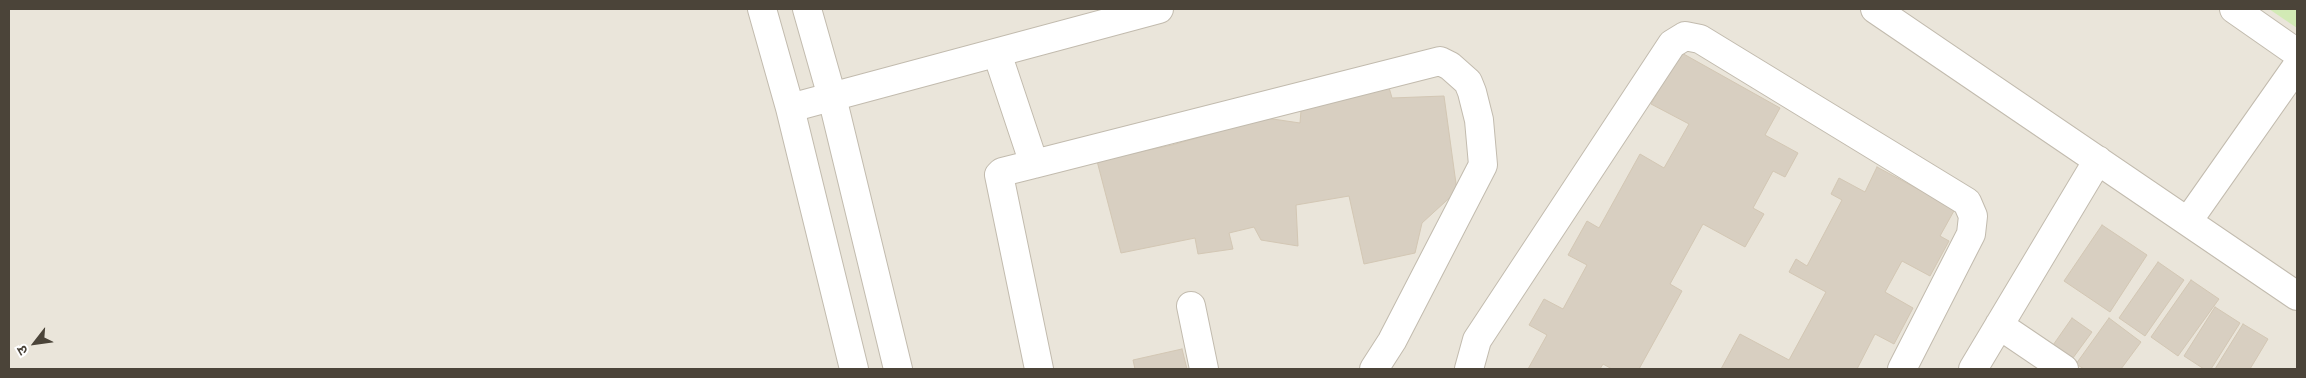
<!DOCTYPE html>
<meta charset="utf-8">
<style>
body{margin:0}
#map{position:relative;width:2306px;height:378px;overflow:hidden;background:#f6f3ec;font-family:"PT Sans Narrow","Noto Sans Devanagari",sans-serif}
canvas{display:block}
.frame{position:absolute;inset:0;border:10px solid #4b4439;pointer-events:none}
.north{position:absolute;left:10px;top:318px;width:50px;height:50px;-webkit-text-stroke:4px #fff;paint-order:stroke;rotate:240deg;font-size:14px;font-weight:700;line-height:20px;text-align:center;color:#4b4439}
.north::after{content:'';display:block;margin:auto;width:18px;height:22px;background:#4b4439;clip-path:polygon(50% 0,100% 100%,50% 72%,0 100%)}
</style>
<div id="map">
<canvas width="2306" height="378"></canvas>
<div class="frame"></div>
<div class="north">उ</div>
</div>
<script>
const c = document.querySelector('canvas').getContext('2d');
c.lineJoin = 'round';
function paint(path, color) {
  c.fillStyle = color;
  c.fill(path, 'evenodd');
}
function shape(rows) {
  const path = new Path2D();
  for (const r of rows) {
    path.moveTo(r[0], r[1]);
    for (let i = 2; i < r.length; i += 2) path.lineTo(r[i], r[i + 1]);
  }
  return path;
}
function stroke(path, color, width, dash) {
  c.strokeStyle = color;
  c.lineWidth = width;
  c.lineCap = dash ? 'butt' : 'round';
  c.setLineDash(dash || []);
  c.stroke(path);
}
paint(shape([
 [9,9,2297,9,2297,369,9,369]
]), '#eae5da');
paint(shape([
 [2269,9,2297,9,2297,28]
]), '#d2eab5');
const building = shape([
 [1680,52,1780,108,1765,135,1798,153,1785,177,1773,171,1753,208,1764,214,1745,247,1703,224,1670,284,1682,291,1639,369,1612,369,1603,364,1600,369,1528,369,1547,335,1529,325,1544,299,1563,309,1587,265,1568,255,1587,221,1599,228,1640,154,1664,168,1689,124,1651,104,1680,52],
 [1386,77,1392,98,1444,96,1457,191,1422,223,1415,253,1364,264,1349,196,1296,205,1298,246,1261,240,1254,227,1229,233,1233,249,1198,254,1195,238,1121,253,1097,161,1172,145,1266,118,1300,123,1302,98,1386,77],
 [1877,167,1955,209,1940,236,1949,241,1930,276,1902,261,1885,292,1913,308,1894,344,1875,334,1857,369,1721,369,1740,334,1789,360,1826,292,1789,272,1796,259,1807,266,1842,200,1831,194,1839,178,1865,192,1877,167],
 [2102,225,2147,255,2110,312,2064,281,2102,225],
 [2158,262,2184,280,2145,336,2119,318,2158,262],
 [2191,280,2219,299,2178,356,2151,337,2191,280],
 [2215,307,2240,323,2211,369,2204,369,2184,356,2215,307],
 [2072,318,2092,332,2070,362,2051,348,2072,318],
 [2109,318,2141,342,2121,369,2084,369,2076,364,2109,318],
 [2243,324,2268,339,2250,369,2215,369,2243,324],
 [1182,349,1187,369,1135,369,1133,360,1182,349]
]);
paint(building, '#d8cfc1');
stroke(building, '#d3c7b4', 1);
const minor = shape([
 [762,9,790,108,854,369],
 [807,9,832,97,898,369],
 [1875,9,2297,296],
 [2234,9,2297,53],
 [997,53,1034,164,1002,172,999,175,1039,369],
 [790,108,1159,9],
 [1034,164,1440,61,1450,66,1468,82,1472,92,1479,120,1483,165,1392,341,1374,369],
 [2188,221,2297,66],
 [1191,306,1204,369],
 [1999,325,2064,369],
 [1469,369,1477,340,1672,44,1685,36,1700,39,1967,202,1973,216,1971,234,1902,369],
 [1973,369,2098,160]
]);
stroke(minor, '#c2bbae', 30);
stroke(minor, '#fff', 28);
</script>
